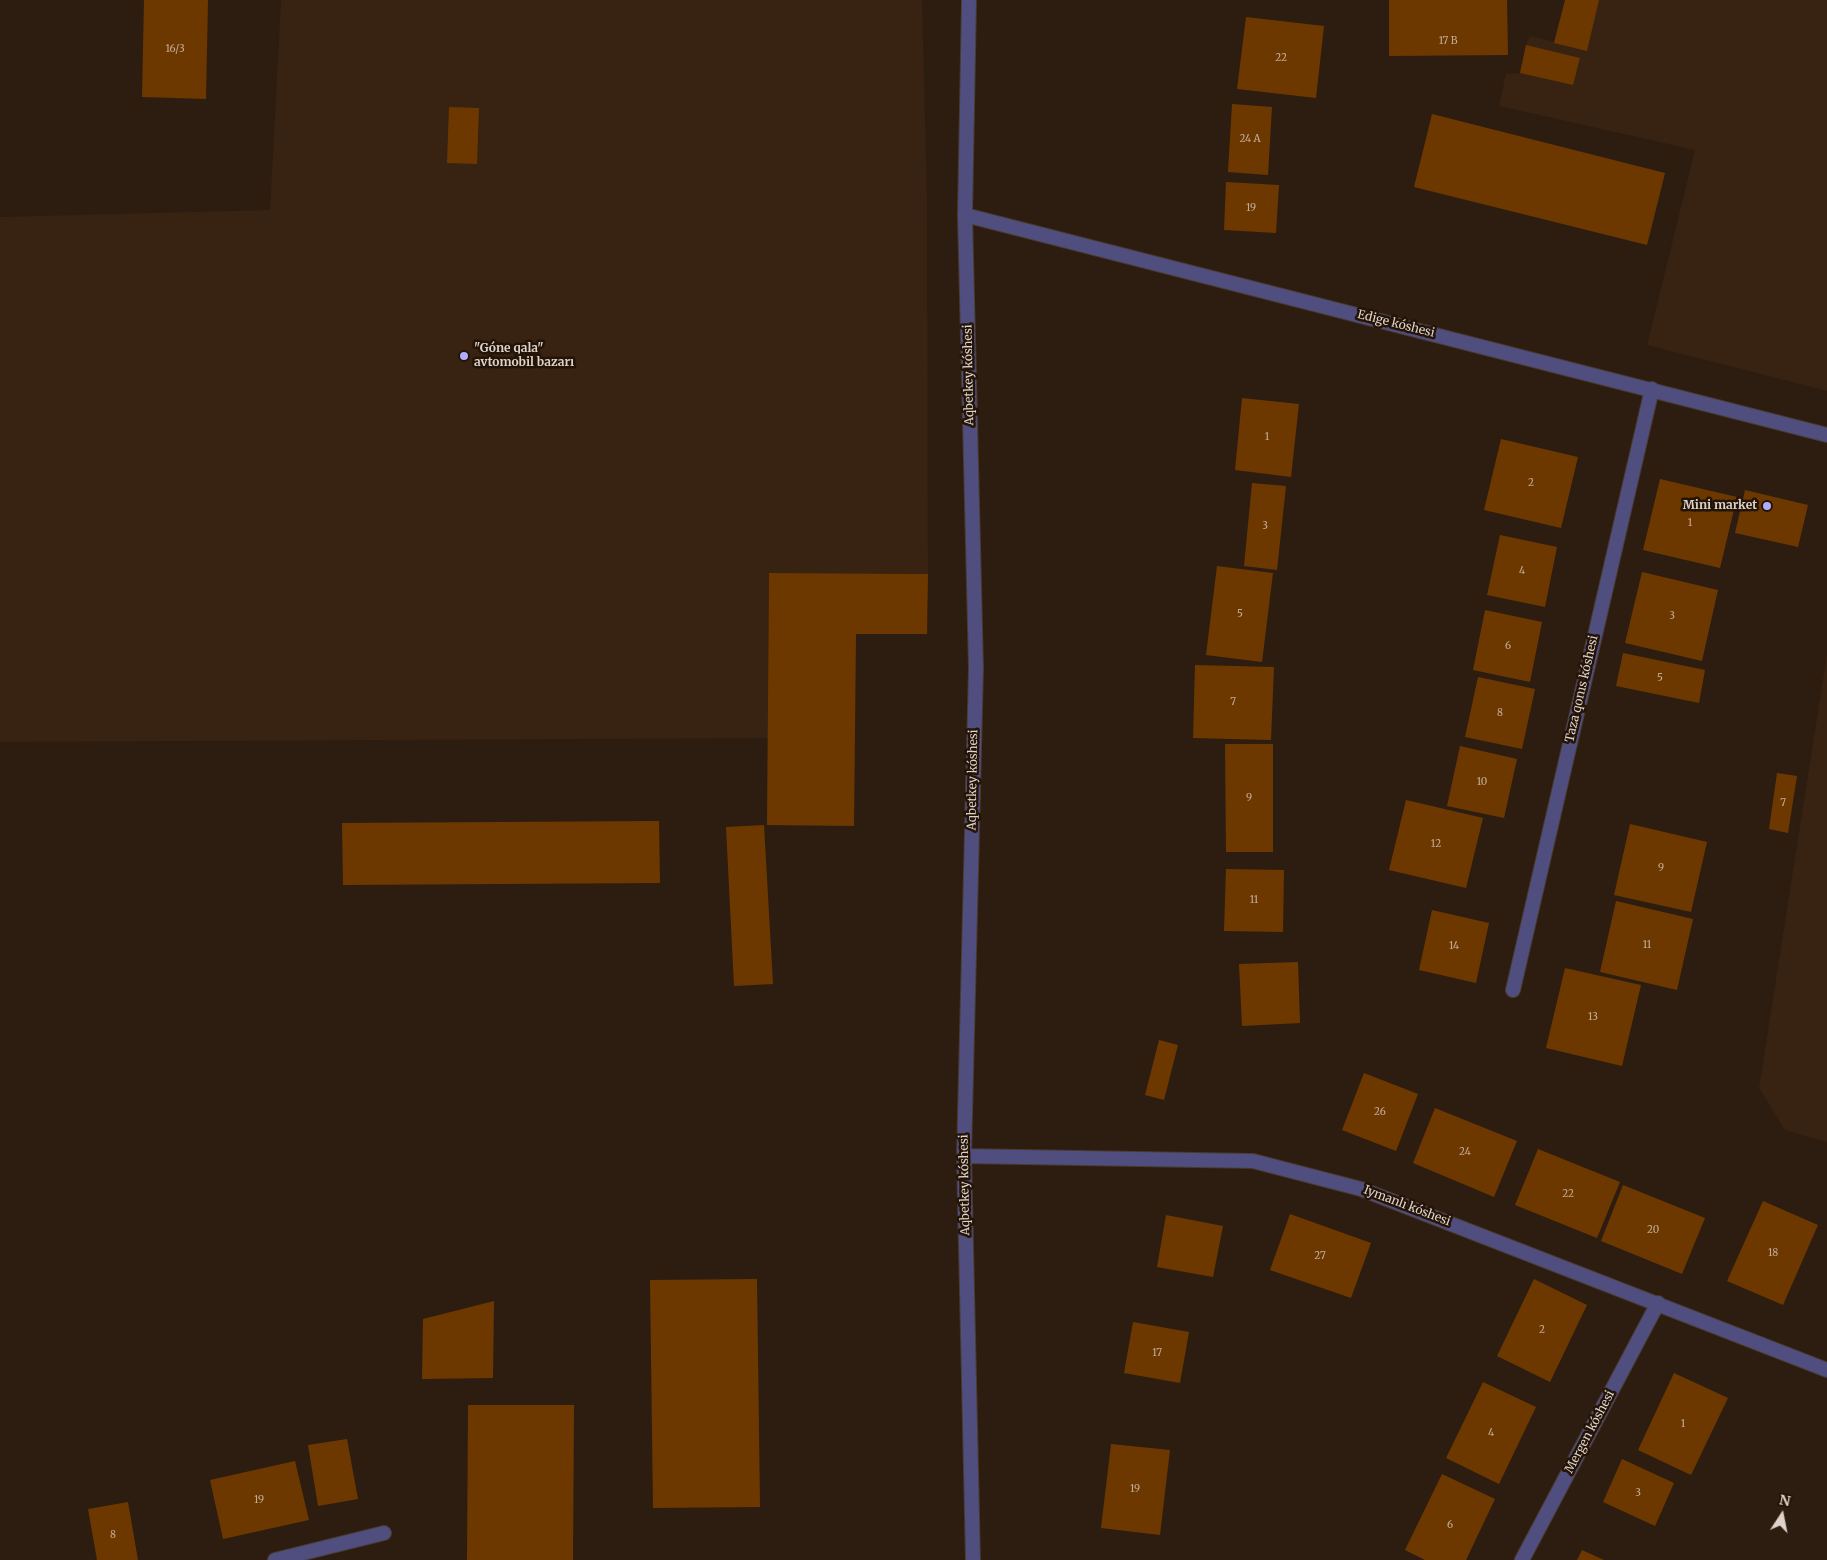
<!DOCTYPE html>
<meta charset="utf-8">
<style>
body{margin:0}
#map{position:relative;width:1827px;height:1560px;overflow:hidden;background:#2d1d10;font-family:Merriweather,serif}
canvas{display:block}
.north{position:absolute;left:1757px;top:1490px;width:50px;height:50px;-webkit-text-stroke:4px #231407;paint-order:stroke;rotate:11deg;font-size:14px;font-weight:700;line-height:20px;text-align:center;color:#ded3ca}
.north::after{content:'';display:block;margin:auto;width:18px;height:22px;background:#ded3ca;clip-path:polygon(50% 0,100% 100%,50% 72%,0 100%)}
</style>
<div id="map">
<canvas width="1827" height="1560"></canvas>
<div class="north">N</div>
</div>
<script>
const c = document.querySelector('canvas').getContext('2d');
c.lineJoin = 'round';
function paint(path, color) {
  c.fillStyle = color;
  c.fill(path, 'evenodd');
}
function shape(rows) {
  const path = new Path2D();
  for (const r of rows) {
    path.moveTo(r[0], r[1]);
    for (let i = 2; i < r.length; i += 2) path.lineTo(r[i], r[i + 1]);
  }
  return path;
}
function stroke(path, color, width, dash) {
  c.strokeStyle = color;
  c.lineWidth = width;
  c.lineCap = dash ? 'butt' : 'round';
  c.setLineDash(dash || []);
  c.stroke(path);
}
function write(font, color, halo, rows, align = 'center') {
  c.font = font + ' Merriweather,serif';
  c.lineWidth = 5;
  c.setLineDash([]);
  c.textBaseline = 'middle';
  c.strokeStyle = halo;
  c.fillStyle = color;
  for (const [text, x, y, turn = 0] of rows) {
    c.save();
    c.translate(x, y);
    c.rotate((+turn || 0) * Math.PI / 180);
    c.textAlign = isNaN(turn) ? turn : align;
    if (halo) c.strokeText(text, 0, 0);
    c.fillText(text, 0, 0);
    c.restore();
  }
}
paint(shape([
 [281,0,922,0,927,195,928,574,769,573,768,738,0,742,0,217,270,210],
 [1565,0,1827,0,1827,391,1647,345,1695,150,1499,106,1506,74,1520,73,1526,45,1530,36,1554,42],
 [1827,654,1827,1142,1785,1130,1759,1088]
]), '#382211');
paint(shape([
 [144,0,208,0,206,99,142,97],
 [1389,0,1507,0,1508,55,1389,56],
 [1565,0,1599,0,1587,51,1554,43],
 [1246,17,1324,26,1316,98,1237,89],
 [1526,45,1580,58,1573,85,1520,73],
 [1232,104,1272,107,1268,175,1228,172],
 [449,107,479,108,477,164,447,163],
 [1432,114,1665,173,1647,245,1414,187],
 [1226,182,1279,185,1276,233,1224,230],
 [1242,398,1299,404,1291,477,1235,470],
 [1501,439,1578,457,1561,528,1484,510],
 [1660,479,1737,497,1720,568,1643,550],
 [1252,483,1286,486,1277,570,1244,566],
 [1745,490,1808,505,1798,547,1735,533],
 [1500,535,1557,547,1545,607,1487,595],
 [1217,566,1273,573,1262,662,1206,655],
 [1642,572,1718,590,1702,661,1625,643],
 [769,573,928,574,927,634,856,634,854,826,767,825],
 [1485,610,1542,622,1530,682,1473,670],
 [1623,653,1705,670,1699,703,1616,686],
 [1195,665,1274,667,1271,740,1193,738],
 [1478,677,1535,689,1522,749,1465,737],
 [1225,744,1273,744,1273,852,1226,852],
 [1460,746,1517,759,1504,818,1447,806],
 [1777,773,1797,776,1788,833,1769,829],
 [1406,800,1483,818,1466,888,1389,870],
 [659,821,660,883,343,885,342,823],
 [1630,824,1707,842,1691,912,1614,895],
 [764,825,773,984,734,986,726,827],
 [1226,869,1284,870,1283,932,1224,931],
 [1616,901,1693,919,1677,990,1600,972],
 [1432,910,1489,923,1476,983,1419,970],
 [1298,962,1300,1023,1242,1026,1239,964],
 [1565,968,1641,985,1622,1066,1546,1048],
 [1159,1040,1178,1045,1164,1100,1145,1095],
 [1364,1073,1418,1094,1396,1151,1342,1130],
 [1435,1108,1517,1141,1494,1197,1413,1163],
 [1538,1149,1620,1182,1597,1238,1515,1205],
 [1623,1185,1705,1218,1682,1274,1601,1241],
 [1763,1201,1818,1225,1783,1305,1727,1281],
 [1290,1214,1371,1243,1351,1298,1270,1270],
 [1166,1215,1223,1226,1213,1277,1157,1267],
 [757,1279,760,1507,653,1508,650,1280],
 [1534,1279,1587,1305,1550,1382,1497,1356],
 [494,1301,493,1378,422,1379,423,1319],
 [1133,1322,1189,1332,1180,1383,1124,1373],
 [1674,1373,1728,1398,1691,1475,1638,1450],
 [1483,1382,1536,1407,1499,1484,1446,1458],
 [468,1405,574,1405,573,1560,467,1560],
 [347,1439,358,1499,318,1506,308,1445],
 [1111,1444,1170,1450,1160,1535,1101,1528],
 [1622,1459,1674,1483,1655,1526,1603,1502],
 [295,1461,309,1520,223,1539,210,1480],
 [1442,1474,1495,1499,1466,1560,1425,1560,1405,1550],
 [128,1502,138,1560,97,1560,88,1509],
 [1582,1550,1604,1560,1577,1560]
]), '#6d3800');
const minor = shape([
 [969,0,965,215,976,668,964,1156,973,1560],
 [965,215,1827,435],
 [1513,990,1652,389],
 [964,1156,1253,1161,1361,1189,1827,1370],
 [275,1560,384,1533],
 [1522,1560,1658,1303]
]);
stroke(minor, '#493a2e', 16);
stroke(minor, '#504d7f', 14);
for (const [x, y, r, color] of [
 [464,356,5,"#b0aefa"],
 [1767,506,5,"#b0aefa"]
]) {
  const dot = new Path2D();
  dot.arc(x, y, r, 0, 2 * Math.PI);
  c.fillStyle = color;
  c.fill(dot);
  stroke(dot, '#231407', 2);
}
write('10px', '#c2ac98', null, [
 ["17 В",1448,41],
 ["16/3",175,49],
 ["22",1281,58],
 ["24 А",1250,139],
 ["19",1251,208],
 ["1",1267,437],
 ["2",1531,483],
 ["1",1690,523],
 ["3",1265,526],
 ["4",1522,571],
 ["5",1240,614],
 ["3",1672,616],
 ["6",1508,646],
 ["5",1660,678],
 ["7",1233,702],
 ["8",1500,713],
 ["10",1482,782],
 ["9",1249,798],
 ["7",1783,803],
 ["12",1436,844],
 ["9",1661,868],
 ["11",1254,900],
 ["11",1647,945],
 ["14",1454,946],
 ["13",1593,1017],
 ["26",1380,1112],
 ["24",1465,1152],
 ["22",1568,1194],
 ["20",1653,1230],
 ["18",1773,1253],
 ["27",1320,1256],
 ["2",1542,1330],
 ["17",1157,1353],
 ["1",1683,1424],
 ["4",1491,1433],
 ["19",1135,1489],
 ["3",1638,1493],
 ["19",259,1500],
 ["6",1450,1525],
 ["8",113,1535]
]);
write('12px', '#ded3ca', '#231407', [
 ["Edige kóshesi",1396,324,14],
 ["Aqbetkey kóshesi",969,375,-91],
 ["Taza qonıs kóshesi",1582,689,-77],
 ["Aqbetkey kóshesi",973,780,-89],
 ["Aqbetkey kóshesi",965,1185,-91],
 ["Iymanlı kóshesi",1407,1206,21],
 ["Mergen kóshesi",1590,1432,-62]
]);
write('bold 12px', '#ded3ca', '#231407', [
 ["\"Góne qala\"",474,349],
 ["avtomobil bazarı",474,363],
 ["Mini market",1757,506,"right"]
], 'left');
</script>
